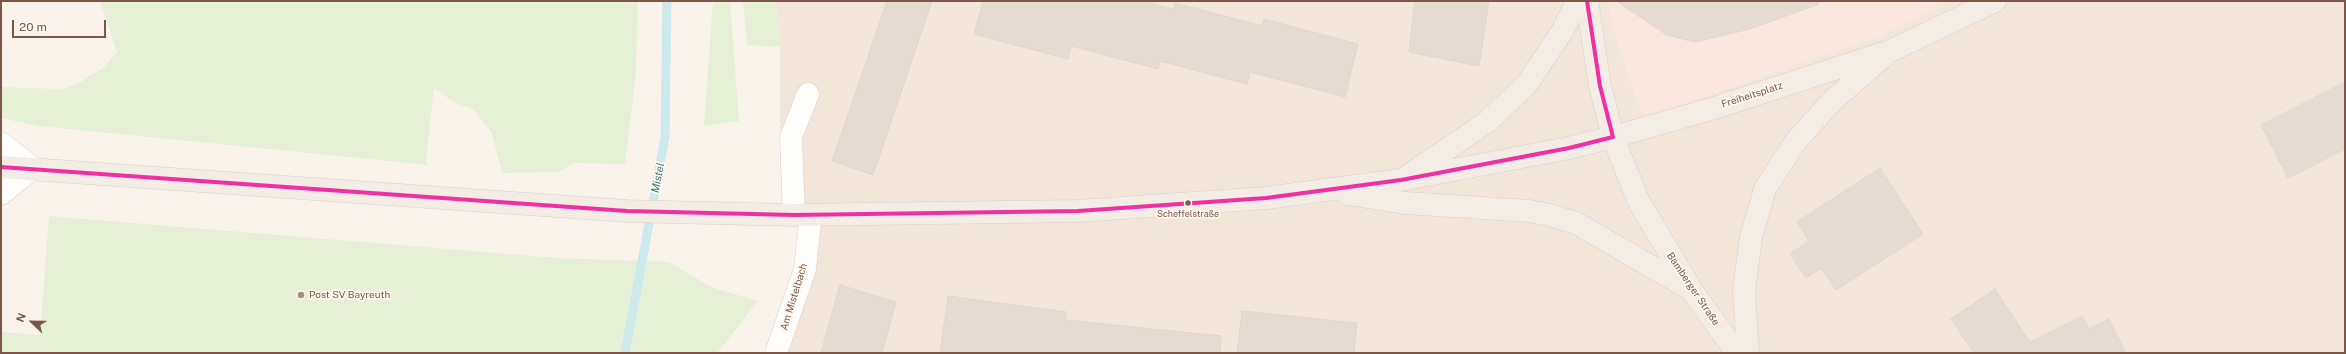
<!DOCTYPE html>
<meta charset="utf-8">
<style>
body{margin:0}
#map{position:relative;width:2346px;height:354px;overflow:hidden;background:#f9f3ec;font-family:"Public Sans",sans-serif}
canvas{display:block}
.frame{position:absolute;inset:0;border:2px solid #7a5849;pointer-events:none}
.north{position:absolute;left:12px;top:302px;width:40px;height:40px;-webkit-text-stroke:3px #fff8ef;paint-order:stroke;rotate:292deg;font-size:11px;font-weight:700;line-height:16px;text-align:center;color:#7a5849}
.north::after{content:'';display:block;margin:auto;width:14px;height:18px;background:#7a5849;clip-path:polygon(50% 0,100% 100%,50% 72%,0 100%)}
.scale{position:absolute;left:12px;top:20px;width:94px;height:18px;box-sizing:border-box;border:2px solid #7a5849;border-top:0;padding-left:5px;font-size:12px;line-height:14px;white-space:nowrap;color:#7a5849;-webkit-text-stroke:3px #fff8ef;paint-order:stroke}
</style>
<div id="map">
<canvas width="2346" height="354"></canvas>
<div class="frame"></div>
<div class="north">N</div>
<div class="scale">20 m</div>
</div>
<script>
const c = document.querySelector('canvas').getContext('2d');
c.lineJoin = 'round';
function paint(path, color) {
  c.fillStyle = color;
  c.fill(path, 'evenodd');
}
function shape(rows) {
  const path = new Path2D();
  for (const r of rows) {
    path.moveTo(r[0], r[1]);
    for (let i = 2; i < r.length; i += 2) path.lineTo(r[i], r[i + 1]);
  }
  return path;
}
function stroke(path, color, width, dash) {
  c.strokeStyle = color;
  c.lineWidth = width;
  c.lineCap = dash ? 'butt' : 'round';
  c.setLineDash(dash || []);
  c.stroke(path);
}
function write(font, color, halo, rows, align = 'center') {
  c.font = font + ' "Public Sans",sans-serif';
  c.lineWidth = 3.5;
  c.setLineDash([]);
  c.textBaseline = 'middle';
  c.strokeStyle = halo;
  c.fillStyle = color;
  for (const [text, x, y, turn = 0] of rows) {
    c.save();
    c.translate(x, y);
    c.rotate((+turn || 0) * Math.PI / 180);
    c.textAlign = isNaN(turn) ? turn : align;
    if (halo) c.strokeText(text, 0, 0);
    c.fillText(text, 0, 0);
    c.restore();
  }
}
paint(shape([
 [776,1,1609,1,1612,25,1643,117,1874,38,1947,1,2345,1,2345,353,767,353,796,272,798,223,780,166,780,47]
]), '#f2e5d9');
paint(shape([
 [1609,1,1947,1,1874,38,1643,117,1612,25]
]), '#f9e7df');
paint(shape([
 [100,1,638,1,636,72,625,164,575,163,557,172,502,173,492,133,473,109,453,102,434,87,426,161,428,165,39,126,1,118,1,87,63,89,82,81,104,67,117,52],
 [713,1,730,1,739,121,704,126],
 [743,1,776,1,780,47,747,45],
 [49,216,557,258,669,262,711,287,758,301,717,353,1,353,1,332,40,335]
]), '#e6f0d6');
stroke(shape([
 [625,353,665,137,667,1]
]), '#cce9eb', 9);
const building = shape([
 [887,1,932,1,873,175,832,161,887,1],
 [983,1,1143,1,1173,9,1175,3,1262,26,1264,19,1358,44,1345,97,1250,72,1247,84,1160,61,1158,69,1071,46,1068,59,974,34,983,1],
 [1415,1,1489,1,1479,66,1409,52,1415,1],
 [1616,1,1818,1,1819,4,1750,29,1695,42,1667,35,1616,1],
 [2345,82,2345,149,2288,178,2261,125,2345,82],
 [1880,168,1923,234,1836,290,1821,268,1806,278,1790,254,1809,241,1797,222,1880,168],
 [840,285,896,302,882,353,821,353,840,285],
 [1995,289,2030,342,2082,316,2089,329,2109,319,2126,353,1974,353,1951,319,1995,289],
 [948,296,1066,312,1065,320,1221,336,1220,353,940,353,948,296],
 [1242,311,1357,323,1354,353,1237,353,1242,311]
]);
paint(building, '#e6dbd3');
stroke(building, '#e2d6ce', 1);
const minor = shape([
 [1,143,33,168,1,194],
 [794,215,791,137,808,94],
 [776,353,805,269,811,215]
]);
const major = shape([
 [1587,1,1600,86,1613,137,1639,202,1692,291,1737,353],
 [1,167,627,211,794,215,1078,211,1266,198,1401,180,1569,148,1613,137,1711,109,1890,51,1995,1],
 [1409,175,1487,122,1527,84,1563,30,1577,1],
 [1348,194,1405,203,1529,211,1550,215,1576,223,1690,289],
 [1748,353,1744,291,1751,237,1765,189,1796,141,1833,100,1883,57]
]);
stroke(minor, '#d8d0ca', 23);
stroke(major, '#dad0c9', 23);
stroke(minor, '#fefdfc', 22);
stroke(major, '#f3ede6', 22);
stroke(shape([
 [1,167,627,211,794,215,1078,211,1266,198,1401,180,1569,148,1613,137,1600,86,1587,1]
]), '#ef2fa2', 4);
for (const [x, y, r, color] of [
 [1188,203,3.5,"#7a5849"],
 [301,295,4,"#a68e82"]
]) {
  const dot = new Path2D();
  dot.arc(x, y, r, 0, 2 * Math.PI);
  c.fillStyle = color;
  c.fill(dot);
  stroke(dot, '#fff8ef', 1.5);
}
write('9px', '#7a5849', '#fff8ef', [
 ["Scheffelstraße",1188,214]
]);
write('10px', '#7a5849', '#fff8ef', [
 ["Freiheitsplatz",1752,95,-18],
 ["Bamberger Straße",1693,289,56],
 ["Am Mistelbach",794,297,-73]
]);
write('10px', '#7a5849', '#fff8ef', [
 ["Post SV Bayreuth",309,295]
], 'left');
write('italic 11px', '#3a7880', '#fff8ef', [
 ["Mistel",658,178,-79]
]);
</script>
